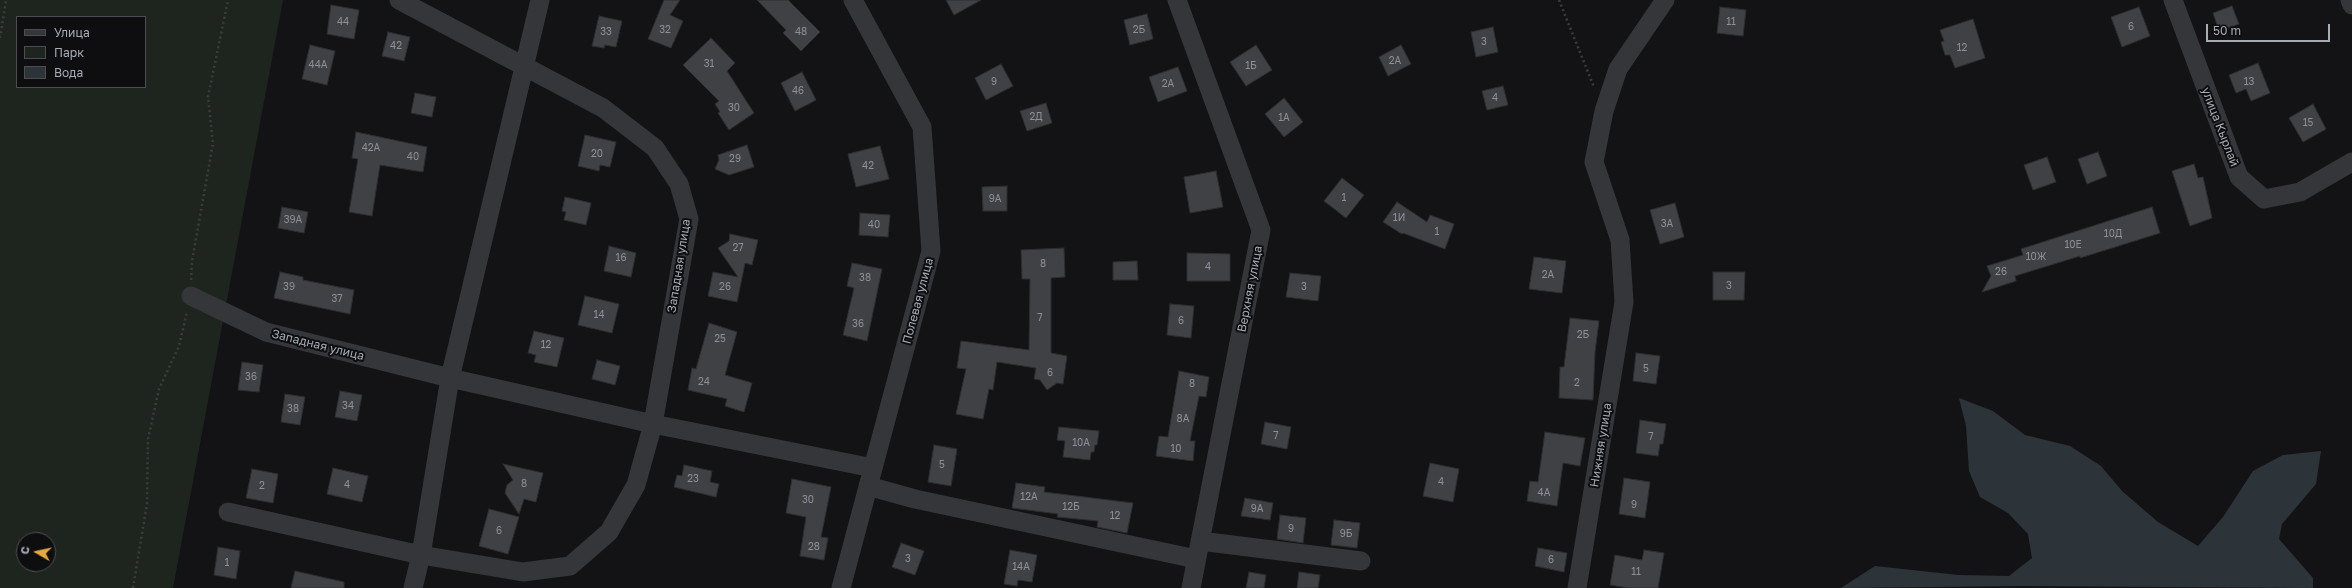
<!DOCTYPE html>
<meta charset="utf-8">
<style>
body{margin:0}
#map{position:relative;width:2352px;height:588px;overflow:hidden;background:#131315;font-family:"Golos Text",sans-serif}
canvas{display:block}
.legend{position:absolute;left:16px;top:16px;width:130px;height:72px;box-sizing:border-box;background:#0e0e10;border:1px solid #4b4d52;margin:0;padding:5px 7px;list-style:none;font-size:12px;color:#a6abb5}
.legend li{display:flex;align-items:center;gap:8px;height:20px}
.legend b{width:20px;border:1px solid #4b4d52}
.north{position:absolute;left:16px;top:532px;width:40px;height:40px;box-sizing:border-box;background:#0e0e10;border:1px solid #4b4d52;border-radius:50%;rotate:279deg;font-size:11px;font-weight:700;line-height:16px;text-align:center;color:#a6abb5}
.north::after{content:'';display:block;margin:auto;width:14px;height:18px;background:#e7a93a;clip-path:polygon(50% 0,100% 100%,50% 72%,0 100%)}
.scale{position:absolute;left:2206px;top:24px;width:124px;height:18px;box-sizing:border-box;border:2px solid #a6abb5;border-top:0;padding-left:5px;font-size:12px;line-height:14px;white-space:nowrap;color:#a6abb5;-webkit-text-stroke:3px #0e0e10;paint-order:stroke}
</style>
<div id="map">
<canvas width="2352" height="588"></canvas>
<ul class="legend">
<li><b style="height:5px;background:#35363a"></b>Улица</li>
<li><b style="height:11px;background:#1e251f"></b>Парк</li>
<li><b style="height:11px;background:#2c343a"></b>Вода</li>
</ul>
<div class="north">С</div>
<div class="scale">50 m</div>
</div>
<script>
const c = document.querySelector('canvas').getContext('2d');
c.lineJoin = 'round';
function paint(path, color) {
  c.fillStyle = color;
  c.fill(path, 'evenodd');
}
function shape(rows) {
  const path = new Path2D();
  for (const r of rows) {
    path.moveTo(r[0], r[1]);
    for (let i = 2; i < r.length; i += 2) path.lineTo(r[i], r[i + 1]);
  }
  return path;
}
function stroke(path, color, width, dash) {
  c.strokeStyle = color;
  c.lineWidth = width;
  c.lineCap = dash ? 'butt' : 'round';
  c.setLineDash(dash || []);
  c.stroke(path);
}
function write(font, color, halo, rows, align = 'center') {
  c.font = font + ' "Golos Text",sans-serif';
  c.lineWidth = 4;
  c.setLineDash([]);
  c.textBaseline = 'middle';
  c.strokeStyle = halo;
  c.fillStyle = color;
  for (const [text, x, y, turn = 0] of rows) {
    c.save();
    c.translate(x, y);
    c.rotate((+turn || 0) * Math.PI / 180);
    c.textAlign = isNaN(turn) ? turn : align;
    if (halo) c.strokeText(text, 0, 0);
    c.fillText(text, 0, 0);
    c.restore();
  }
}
paint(shape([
 [0,0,283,0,173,588,0,588],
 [17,17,145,17,145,87,17,87],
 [24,540,48,540,48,564,24,564]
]), '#1e251f');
paint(shape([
 [1959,398,1993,411,2025,435,2070,446,2101,466,2122,491,2158,522,2198,546,2223,517,2253,471,2283,455,2321,451,2316,484,2282,524,2279,539,2313,578,2313,588,2023,586,1841,588,1875,566,1958,575,2009,576,2032,558,2028,534,2008,513,1980,497,1969,471,1966,426]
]), '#2c343a');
const building = shape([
 [664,0,680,0,670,15,683,21,671,48,648,39,664,0],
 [757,0,788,0,820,32,801,51,783,33,786,30,757,0],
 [946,0,981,0,954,15,946,0],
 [331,5,359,10,354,39,327,34,331,5],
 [2232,6,2239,24,2219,31,2213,13,2232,6],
 [1720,7,1746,10,1743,36,1717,33,1720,7],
 [2139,7,2150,36,2122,47,2111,17,2139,7],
 [1147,14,1153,39,1130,45,1124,20,1147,14],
 [599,16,622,21,616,47,605,45,604,48,592,46,599,16],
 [1973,19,1985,58,1955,68,1950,55,1945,55,1941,42,1944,41,1940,30,1973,19],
 [1493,27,1498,52,1476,57,1471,32,1493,27],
 [388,32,410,37,404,61,382,56,388,32],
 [711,38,735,63,727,71,754,113,729,130,718,113,720,112,715,104,719,101,683,65,711,38],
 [310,45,335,51,327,85,302,79,310,45],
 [1256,45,1272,70,1246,86,1230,62,1256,45],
 [1401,45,1411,64,1388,76,1379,57,1401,45],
 [2258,63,2270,93,2251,101,2246,89,2236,93,2229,75,2258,63],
 [1001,64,1013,86,986,100,975,78,1001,64],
 [1178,67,1187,91,1158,102,1149,77,1178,67],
 [802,72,816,100,795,111,781,83,802,72],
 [1503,86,1508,105,1487,110,1482,91,1503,86],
 [415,93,436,97,432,117,411,113,415,93],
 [1284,98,1303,122,1284,137,1265,114,1284,98],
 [1046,103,1052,123,1027,131,1020,111,1046,103],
 [2313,104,2326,129,2303,142,2289,118,2313,104],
 [356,132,427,147,423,172,380,165,372,216,349,212,358,159,352,158,356,132],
 [585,135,616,142,610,167,600,165,599,171,578,166,585,135],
 [747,145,754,167,729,175,715,169,719,160,718,155,747,145],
 [880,146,889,179,856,187,848,154,880,146],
 [2098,152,2107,176,2087,184,2078,159,2098,152],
 [2047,157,2056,182,2033,190,2024,165,2047,157],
 [2194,164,2198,178,2203,177,2212,218,2190,226,2172,171,2194,164],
 [1216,171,1223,207,1190,213,1184,177,1216,171],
 [1342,178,1364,195,1346,218,1324,201,1342,178],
 [1007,186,1007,211,983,211,982,187,1007,186],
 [565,197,591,203,586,225,564,220,566,212,562,211,565,197],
 [1397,202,1427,222,1430,215,1454,224,1445,249,1403,233,1402,234,1383,222,1397,202],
 [1675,203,1684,237,1660,244,1650,210,1675,203],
 [282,207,308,212,304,233,278,228,282,207],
 [2152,207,2160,233,2080,258,2080,256,2015,276,2016,281,1982,292,1991,276,1987,266,2023,255,2021,249,2152,207],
 [860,213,890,215,888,237,859,235,860,213],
 [730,234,758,240,752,265,745,263,737,302,708,296,713,272,738,277,718,248,729,241,730,234],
 [609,246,636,253,631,277,604,271,609,246],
 [1064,248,1065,277,1051,278,1051,353,1067,356,1063,384,1057,383,1047,390,1040,380,1034,379,1036,368,997,362,993,390,989,389,983,419,956,414,966,369,957,368,961,341,1029,350,1030,279,1022,279,1021,250,1064,248],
 [1187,253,1230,254,1230,281,1187,281,1187,253],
 [1534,257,1566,261,1562,293,1529,289,1534,257],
 [1137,261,1138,280,1113,280,1113,262,1137,261],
 [852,263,882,269,867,341,843,335,854,288,847,286,852,263],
 [280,272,303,277,303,280,354,290,350,314,274,298,280,272],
 [1713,272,1745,272,1744,300,1713,300,1713,272],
 [1290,273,1321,276,1318,301,1286,297,1290,273],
 [585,296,619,304,612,333,578,325,585,296],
 [1170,304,1194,306,1191,338,1167,335,1170,304],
 [1570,318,1599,321,1595,352,1593,400,1559,398,1560,367,1564,367,1570,318],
 [709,323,737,332,725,375,752,383,744,412,725,406,727,399,688,390,692,368,696,369,709,323],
 [534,331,564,338,557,367,534,362,536,355,528,353,534,331],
 [1636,353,1660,356,1656,384,1633,381,1636,353],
 [597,360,620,366,615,385,592,379,597,360],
 [242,362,263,365,259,392,238,390,242,362],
 [1179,371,1209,377,1206,397,1199,396,1190,441,1195,441,1193,461,1156,456,1159,436,1168,437,1179,371],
 [340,391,362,395,357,421,335,417,340,391],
 [285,394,305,397,300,425,281,422,285,394],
 [1640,420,1666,424,1663,444,1660,444,1658,456,1636,453,1640,420],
 [1265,422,1291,427,1287,449,1261,444,1265,422],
 [1059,427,1099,431,1097,445,1095,445,1094,452,1091,452,1090,460,1063,457,1065,441,1057,440,1059,427],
 [1545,432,1585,438,1580,466,1563,463,1557,506,1527,501,1530,481,1538,482,1545,432],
 [934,445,957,449,951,486,928,482,934,445],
 [1430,463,1459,469,1453,502,1423,496,1430,463],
 [503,464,543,473,536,502,524,499,519,514,505,493,507,485,513,480,503,464],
 [684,465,712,471,710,482,719,484,716,497,674,487,677,475,682,476,684,465],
 [333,468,368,476,362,502,327,494,333,468],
 [252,469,278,474,273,503,246,498,252,469],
 [1624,478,1650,482,1645,518,1619,514,1624,478],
 [792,479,831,487,821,537,828,538,824,560,800,556,806,517,786,513,792,479],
 [1016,483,1045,487,1044,492,1133,503,1127,533,1097,527,1098,521,1057,517,1058,514,1012,508,1016,483],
 [1245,498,1273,503,1270,520,1241,516,1245,498],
 [489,509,519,517,508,554,479,546,489,509],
 [1280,515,1306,518,1303,543,1277,539,1280,515],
 [1334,520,1360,523,1357,548,1331,545,1334,520],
 [901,543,924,551,915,575,892,567,901,543],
 [218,547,240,551,236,579,214,575,218,547],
 [1538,548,1567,553,1564,572,1535,566,1538,548],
 [1010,550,1037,555,1032,582,1018,580,1017,586,1004,584,1010,550],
 [1644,550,1664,553,1658,588,1628,588,1610,585,1615,555,1642,560,1644,550],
 [295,571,344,582,344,588,291,588,295,571],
 [1249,572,1266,575,1264,588,1246,588,1249,572],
 [1299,572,1320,575,1318,588,1297,588,1299,572]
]);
paint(building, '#404145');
stroke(building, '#2e2e31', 1);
stroke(shape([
 [1559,0,1594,87],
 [0,38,6,0],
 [191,280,192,261,213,143,208,97,228,0],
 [133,588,147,504,148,439,159,389,179,346,187,312]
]), '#3b3c41', 2.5, [2, 3]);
stroke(shape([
 [1177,0,1261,230,1191,588],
 [2173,0,2239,177,2264,199,2300,192,2352,162],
 [2350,0,2352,5],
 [191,296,266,332,450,378,653,424,873,468],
 [868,486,915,499,1196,559],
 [228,512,421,555,523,572,570,566,609,532,636,485,653,424,689,219,679,184,655,148,603,108,399,0],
 [1200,541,1361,561],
 [413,588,421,555,450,378,540,0],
 [841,588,931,251,922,127,853,0],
 [1577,588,1624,302,1620,240,1594,162,1604,111,1618,69,1665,0]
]), '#35363a', 19);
write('10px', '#8c9099', null, [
 ["44",343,22],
 ["11",1731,22],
 ["6",2131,27],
 ["32",665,30],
 ["2Б",1139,30],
 ["33",606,32],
 ["48",801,32],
 ["3",1484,42],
 ["42",396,46],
 ["12",1962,48],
 ["2А",1395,61],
 ["31",709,64],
 ["44А",318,65],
 ["1Б",1251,66],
 ["9",994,82],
 ["13",2249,82],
 ["2А",1168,84],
 ["46",798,91],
 ["4",1495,98],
 ["30",734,108],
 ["2Д",1036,117],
 ["1А",1284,118],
 ["15",2308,123],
 ["42А",371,148],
 ["20",597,154],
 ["40",413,157],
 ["29",735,159],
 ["42",868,166],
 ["1",1344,198],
 ["9А",995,199],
 ["1И",1399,218],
 ["39А",293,220],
 ["3А",1667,224],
 ["40",874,225],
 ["1",1437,232],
 ["10Д",2113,234],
 ["10Е",2073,245],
 ["27",738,248],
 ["10Ж",2036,257],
 ["16",621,258],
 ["8",1043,264],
 ["4",1208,267],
 ["26",2001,272],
 ["2А",1548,275],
 ["38",865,278],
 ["3",1729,286],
 ["39",289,287],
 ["26",725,287],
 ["3",1304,287],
 ["37",337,299],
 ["14",599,315],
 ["7",1040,318],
 ["6",1181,321],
 ["36",858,324],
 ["2Б",1583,335],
 ["25",720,339],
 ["12",546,345],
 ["5",1646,369],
 ["6",1050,373],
 ["36",251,377],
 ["24",704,382],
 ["2",1577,383],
 ["8",1192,384],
 ["34",348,406],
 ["38",293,409],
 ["8А",1183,419],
 ["7",1276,436],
 ["7",1651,437],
 ["10А",1081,443],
 ["10",1176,449],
 ["5",942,465],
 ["23",693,479],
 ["4",1441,482],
 ["8",524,484],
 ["4",347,485],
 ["2",262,486],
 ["4А",1544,493],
 ["12А",1029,497],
 ["30",808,500],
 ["9",1634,505],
 ["12Б",1071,507],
 ["9А",1257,509],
 ["12",1115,516],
 ["9",1291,529],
 ["6",499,531],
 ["9Б",1346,534],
 ["28",814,547],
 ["3",908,559],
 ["6",1551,560],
 ["1",227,563],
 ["14А",1021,567],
 ["11",1636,572]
]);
write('12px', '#a6abb5', '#0e0e10', [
 ["улица Кырлай",2220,127,69],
 ["Западная улица",679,266,-81],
 ["Верхняя улица",1250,289,-79],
 ["Полевая улица",918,301,-75],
 ["Западная улица",318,345,14],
 ["Нижняя улица",1601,445,-81]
]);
</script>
